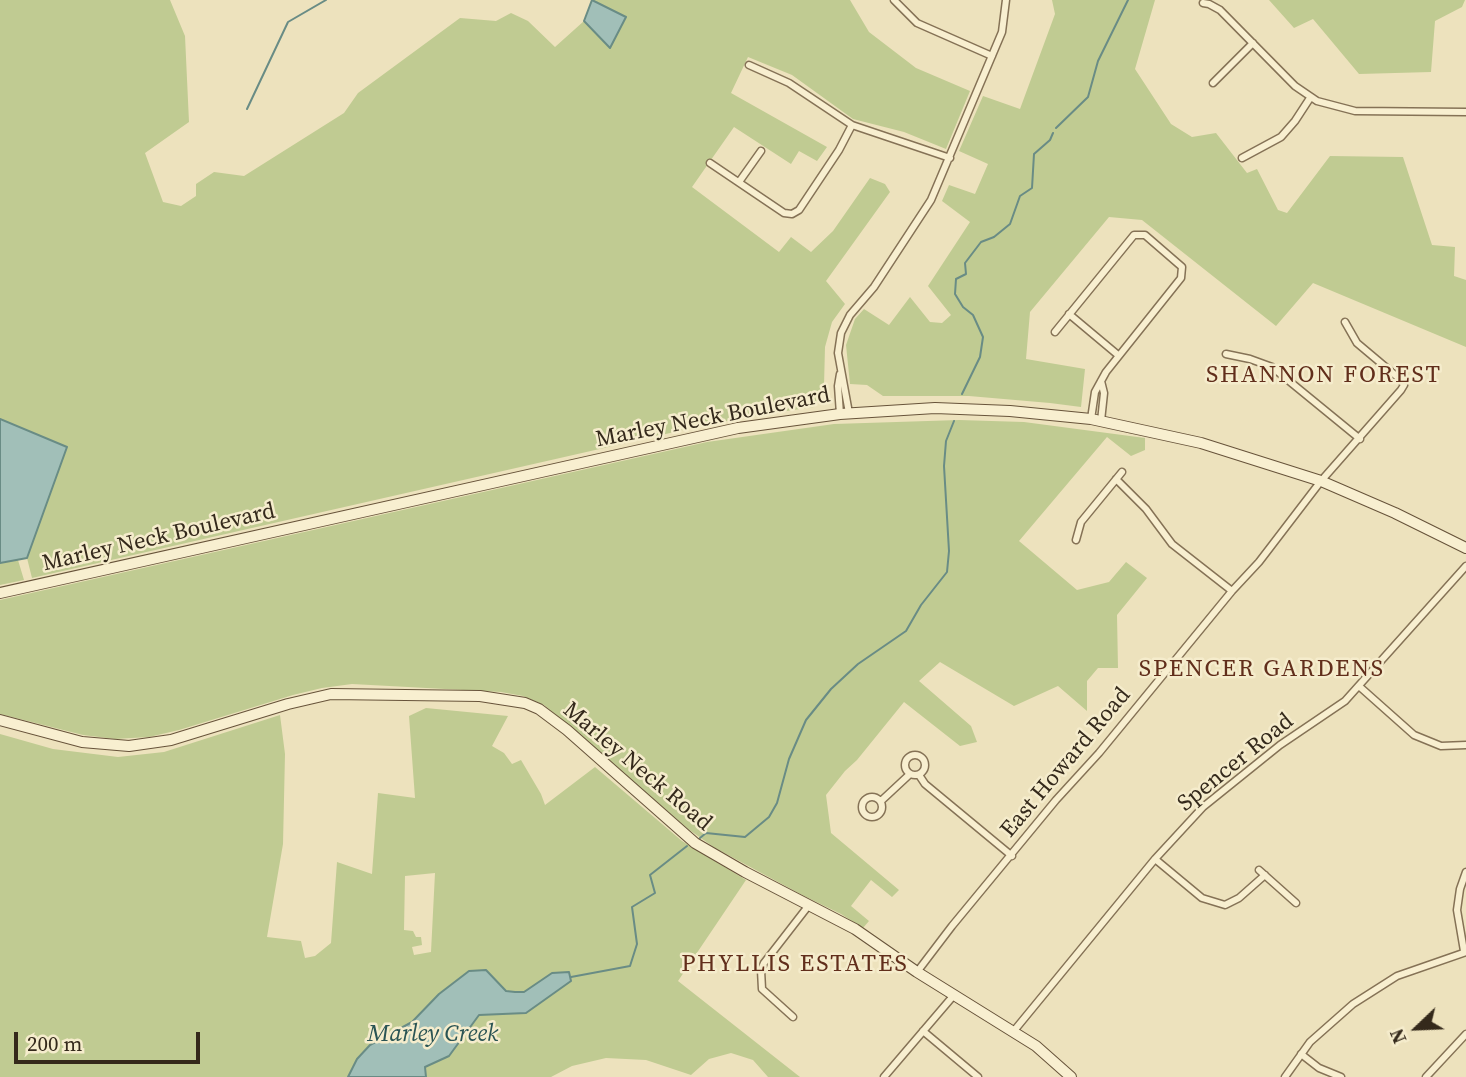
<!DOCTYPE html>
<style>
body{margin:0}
#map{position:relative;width:1466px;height:1077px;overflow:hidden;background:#ede2bd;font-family:"Source Serif 4",serif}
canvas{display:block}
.north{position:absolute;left:1382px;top:993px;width:70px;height:70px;-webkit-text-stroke:5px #f5eccc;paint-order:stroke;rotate:247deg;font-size:19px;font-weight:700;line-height:28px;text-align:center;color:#34291b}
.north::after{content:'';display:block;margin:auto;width:24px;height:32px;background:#34291b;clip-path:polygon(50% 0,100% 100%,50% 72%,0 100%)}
.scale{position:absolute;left:14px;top:1032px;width:186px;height:32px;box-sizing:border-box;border:4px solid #34291b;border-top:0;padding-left:9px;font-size:21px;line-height:24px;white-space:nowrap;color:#34291b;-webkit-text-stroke:5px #f5eccc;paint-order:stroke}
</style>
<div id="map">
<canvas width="1466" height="1077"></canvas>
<div class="north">N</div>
<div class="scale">200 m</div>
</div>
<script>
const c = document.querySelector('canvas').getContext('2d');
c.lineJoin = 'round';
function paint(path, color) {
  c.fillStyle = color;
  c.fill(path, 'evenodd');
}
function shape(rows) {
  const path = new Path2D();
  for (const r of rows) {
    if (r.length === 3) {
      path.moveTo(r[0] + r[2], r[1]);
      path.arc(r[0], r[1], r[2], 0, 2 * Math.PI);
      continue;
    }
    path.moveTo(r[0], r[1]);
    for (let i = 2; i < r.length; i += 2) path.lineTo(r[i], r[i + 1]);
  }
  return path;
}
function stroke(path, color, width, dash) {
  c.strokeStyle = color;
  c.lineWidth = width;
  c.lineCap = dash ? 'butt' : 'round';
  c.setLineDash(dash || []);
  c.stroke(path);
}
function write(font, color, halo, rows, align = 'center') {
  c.font = font + ' "Source Serif 4",serif';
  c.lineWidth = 5;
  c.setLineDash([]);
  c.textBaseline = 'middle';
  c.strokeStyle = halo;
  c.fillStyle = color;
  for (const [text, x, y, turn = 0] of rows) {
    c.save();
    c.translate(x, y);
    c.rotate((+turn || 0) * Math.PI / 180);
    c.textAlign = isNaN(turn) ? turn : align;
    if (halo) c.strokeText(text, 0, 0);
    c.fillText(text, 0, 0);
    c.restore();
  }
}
paint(shape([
 [0,0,170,0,185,36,189,122,145,153,163,202,181,206,196,196,196,184,214,172,244,176,344,113,358,93,460,18,496,21,511,13,528,21,555,47,584,21,610,47,626,17,592,0,850,0,869,32,916,68,970,91,946,149,904,132,853,119,792,75,748,57,731,93,827,147,817,161,799,151,791,164,734,127,692,187,779,252,791,237,811,252,833,231,870,178,885,184,890,192,826,281,845,304,832,322,825,347,824,386,814,407,752,416,692,428,32,578,27,558,67,447,0,419],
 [1052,0,1155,0,1135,69,1171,124,1192,137,1216,133,1247,173,1257,169,1278,210,1287,213,1330,156,1403,157,1432,245,1455,247,1454,276,1466,280,1466,347,1313,283,1276,326,1142,220,1109,217,1030,312,1026,359,1085,369,1081,407,1050,403,969,396,883,396,867,385,850,384,846,345,855,319,864,309,889,325,910,297,930,322,942,323,951,315,928,286,970,222,942,201,949,185,975,194,988,164,959,151,983,96,1020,109,1055,14],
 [1269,0,1465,0,1462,7,1435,21,1431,72,1359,74,1313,19,1294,28],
 [959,420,1024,422,1145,438,1145,450,1131,456,1107,437,1019,541,1077,590,1109,582,1126,562,1147,578,1117,615,1118,668,1098,668,1087,681,1087,711,1058,686,1014,706,940,662,919,681,971,726,977,742,960,746,904,702,857,760,845,771,826,795,831,833,899,890,892,897,871,880,851,906,869,921,863,928,841,914,804,896,715,848,688,829,562,720,544,705,523,696,501,692,352,684,322,688,293,695,179,730,149,737,115,739,83,735,0,714,0,600,707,442,834,424],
 [18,560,24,580,0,585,0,563],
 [426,708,508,716,492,746,504,753,512,764,521,760,541,794,545,805,595,767,682,841,746,880,678,981,800,1077,768,1077,753,1060,731,1053,709,1059,691,1075,646,1060,606,1058,572,1066,551,1077,426,1077,424,1067,449,1056,479,1015,526,1013,552,973,524,992,439,994,412,1022,370,1045,357,1059,348,1077,0,1077,0,734,53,749,118,757,164,752,280,715,285,754,283,844,267,937,301,941,305,958,315,956,331,943,337,862,372,874,378,793,415,798,409,716],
 [435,873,431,952,414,955,412,947,422,945,421,937,416,937,413,931,404,930,405,876]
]), '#c0cb92');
const water = shape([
 [592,0,626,17,610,48,584,21,592,0],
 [0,419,67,447,27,558,0,563,0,419],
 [486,970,506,991,515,992,524,992,552,973,569,972,571,981,526,1013,479,1015,449,1056,425,1067,426,1077,348,1077,357,1059,370,1045,412,1022,439,994,469,971,486,970]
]);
paint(water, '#a1bfb8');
stroke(water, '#698c85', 2);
stroke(shape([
 [247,109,288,22,326,0],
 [1056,128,1088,97,1098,61,1128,0],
 [962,394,980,357,983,337,973,315,963,307,955,294,956,279,966,274,965,263,981,242,994,237,1010,224,1020,196,1032,188,1034,154,1050,140,1053,133],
 [700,838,706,833,745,837,769,817,777,803,789,759,806,720,831,689,858,664,906,631,921,605,947,572,949,551,944,466,946,441,954,421],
 [571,977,630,966,637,944,632,907,655,893,650,875,687,846]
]), '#698c85', 2);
const street = shape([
 [894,0,917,23,992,56],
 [1203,3,1209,4,1220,10,1295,86,1317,101,1355,111,1466,112],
 [749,65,789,83,852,125,950,158],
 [1213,83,1253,43],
 [1242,158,1281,137,1295,121,1310,98],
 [710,163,784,213,792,214,799,210,839,150,852,125],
 [739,182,761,151],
 [1069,314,1118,355],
 [1055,332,1134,235,1145,235,1182,267,1181,278,1106,372,1095,392,1091,419],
 [1226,354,1250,359,1272,367,1360,439],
 [840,374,838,386,840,414],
 [849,413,838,353,841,333,850,315,874,287,931,200,1002,32,1006,0],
 [1101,421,1104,393,1101,381],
 [1116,479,1146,509,1172,544,1232,591],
 [1076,540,1081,522,1122,472],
 [1360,687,1414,735,1441,746,1466,745],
 [915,765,10],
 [919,775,925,784,1012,856],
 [872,807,10],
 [881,801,910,774],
 [1155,859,1202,898,1225,905,1239,898,1265,875],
 [1259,870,1296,903],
 [1464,951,1457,910,1460,889,1466,872],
 [917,972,952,926,1056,800,1099,753,1232,591,1259,562,1321,481,1401,390,1404,385,1401,380,1357,343,1345,322],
 [793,1017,762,989,761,970,764,963,809,905],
 [923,1031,978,1077],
 [1013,1032,1155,859,1203,807,1280,745,1345,701,1466,566],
 [1301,1054,1319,1068,1341,1077],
 [884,1077,954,995],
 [1285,1077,1310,1042,1353,1004,1397,976,1466,952],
 [1426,1077,1466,1034]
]);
const secondary = shape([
 [0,593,738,428,840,414,935,408,1010,411,1091,419,1201,443,1321,481,1395,513,1466,548],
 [0,720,82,742,129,746,171,740,288,704,331,694,480,696,525,703,539,709,567,730,695,843,745,872,855,929,917,972,1036,1046,1071,1077]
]);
stroke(street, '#857256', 9);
stroke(secondary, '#67533a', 12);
stroke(street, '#f8efd0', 6);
stroke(secondary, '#f8efd0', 10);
write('23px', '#34291b', '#f5eccc', [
 ["Marley Neck Boulevard",713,418,-11],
 ["Marley Neck Boulevard",159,538,-13],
 ["East Howard Road",1066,763,-50],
 ["Spencer Road",1236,763,-39],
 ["Marley Neck Road",637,767,40]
]);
c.letterSpacing = '2px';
write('24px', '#612e1b', '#f5eccc', [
 ["SHANNON FOREST",1324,376],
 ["SPENCER GARDENS",1262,670],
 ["PHYLLIS ESTATES",795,965]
]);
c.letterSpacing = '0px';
write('italic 24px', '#2a5454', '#f5eccc', [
 ["Marley Creek",433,1035]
]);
</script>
